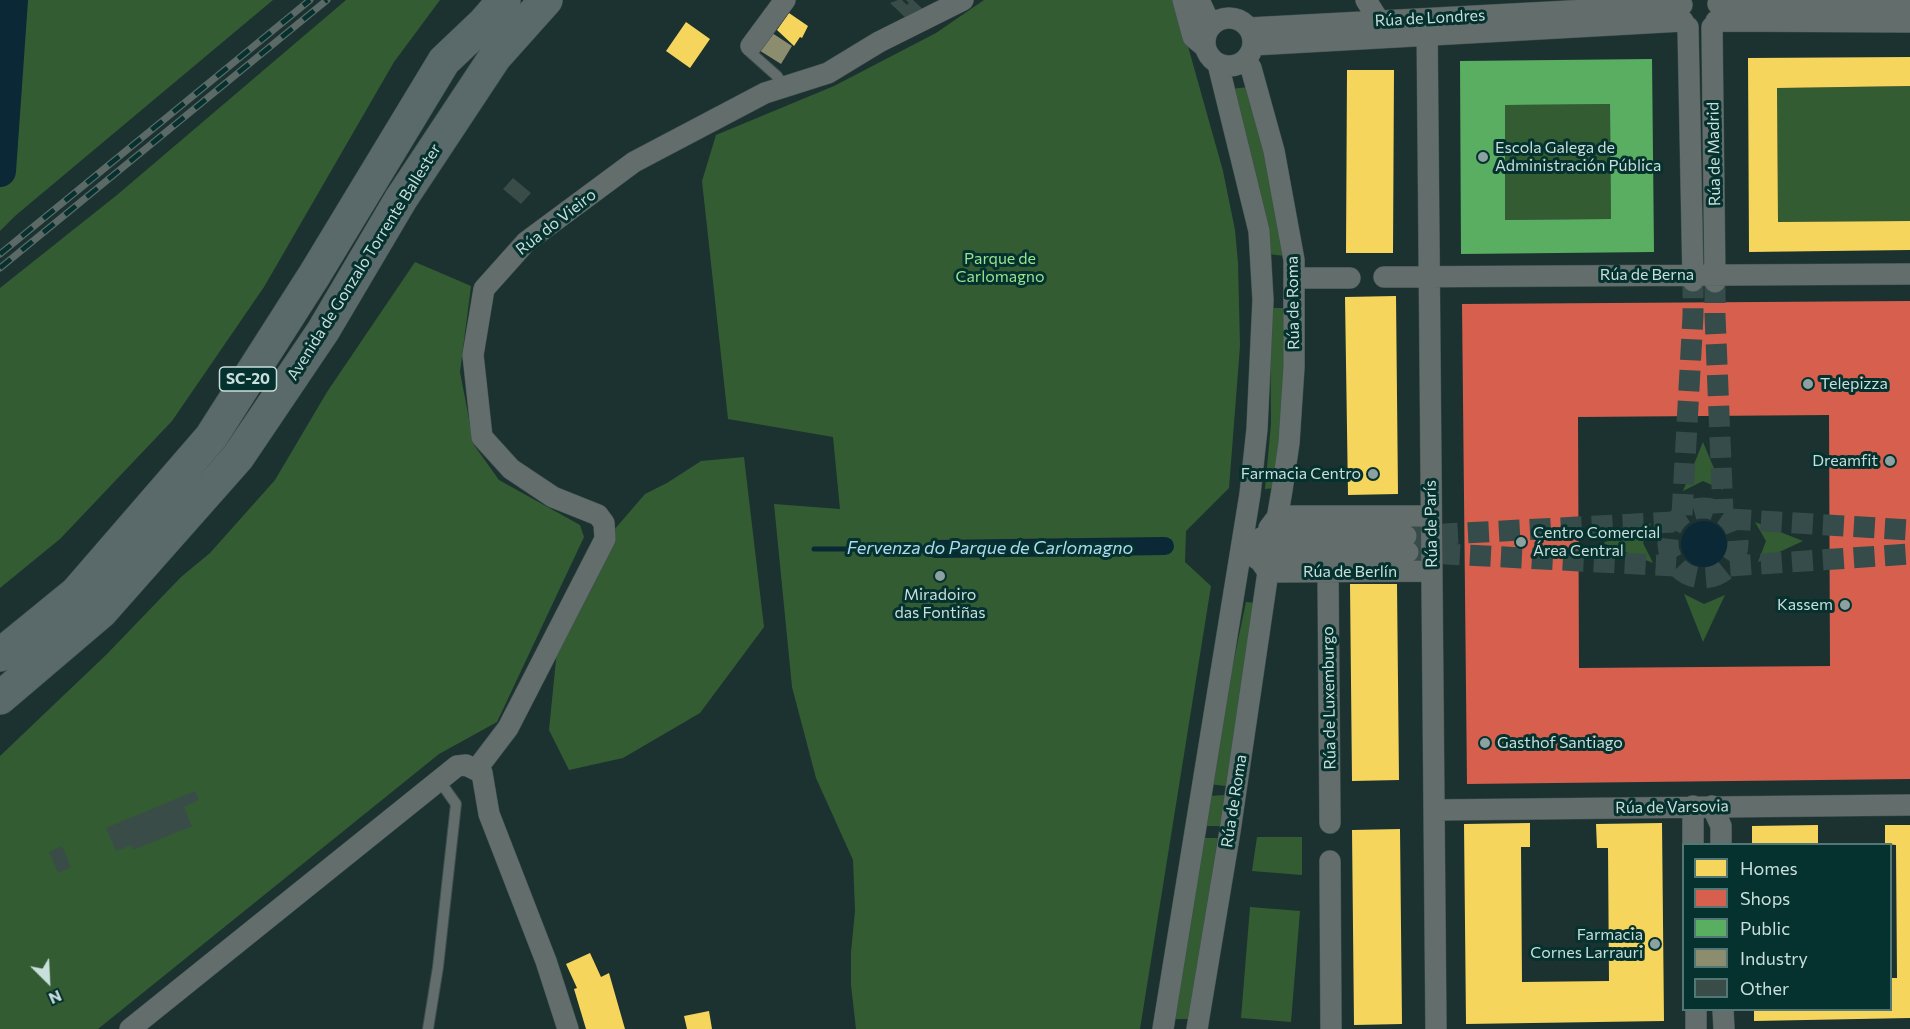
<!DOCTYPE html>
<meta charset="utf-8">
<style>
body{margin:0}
#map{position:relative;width:1910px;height:1029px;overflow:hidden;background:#1c3230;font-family:Commissioner,sans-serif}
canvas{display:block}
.legend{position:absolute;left:1682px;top:843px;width:210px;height:168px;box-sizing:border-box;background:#05312e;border:2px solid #537774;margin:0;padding:8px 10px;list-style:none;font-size:18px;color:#c9dfdc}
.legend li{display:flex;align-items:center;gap:12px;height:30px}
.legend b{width:30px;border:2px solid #537774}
.north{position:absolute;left:18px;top:951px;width:60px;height:60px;-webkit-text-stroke:4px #05312e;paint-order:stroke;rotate:156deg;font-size:16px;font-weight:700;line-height:24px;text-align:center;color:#c9dfdc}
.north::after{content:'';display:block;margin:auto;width:21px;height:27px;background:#c9dfdc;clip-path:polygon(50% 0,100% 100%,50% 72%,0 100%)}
</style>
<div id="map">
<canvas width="1910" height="1029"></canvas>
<ul class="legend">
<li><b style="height:16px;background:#f6d55c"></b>Homes</li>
<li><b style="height:16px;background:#d6604d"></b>Shops</li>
<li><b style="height:16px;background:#5aae61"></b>Public</li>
<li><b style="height:16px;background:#8c8c6e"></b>Industry</li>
<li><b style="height:16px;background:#394c48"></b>Other</li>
</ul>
<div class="north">N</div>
</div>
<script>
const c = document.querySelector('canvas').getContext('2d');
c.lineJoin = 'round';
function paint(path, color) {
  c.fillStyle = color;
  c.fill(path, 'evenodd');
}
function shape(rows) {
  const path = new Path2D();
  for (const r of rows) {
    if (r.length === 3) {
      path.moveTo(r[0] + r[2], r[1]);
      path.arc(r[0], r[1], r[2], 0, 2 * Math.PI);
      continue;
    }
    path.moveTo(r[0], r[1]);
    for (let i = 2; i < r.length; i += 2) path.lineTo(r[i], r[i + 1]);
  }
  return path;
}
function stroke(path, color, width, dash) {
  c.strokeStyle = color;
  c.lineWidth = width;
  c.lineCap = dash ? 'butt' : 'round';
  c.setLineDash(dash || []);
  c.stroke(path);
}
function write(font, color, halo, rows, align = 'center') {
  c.font = font + ' Commissioner,sans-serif';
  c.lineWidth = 6;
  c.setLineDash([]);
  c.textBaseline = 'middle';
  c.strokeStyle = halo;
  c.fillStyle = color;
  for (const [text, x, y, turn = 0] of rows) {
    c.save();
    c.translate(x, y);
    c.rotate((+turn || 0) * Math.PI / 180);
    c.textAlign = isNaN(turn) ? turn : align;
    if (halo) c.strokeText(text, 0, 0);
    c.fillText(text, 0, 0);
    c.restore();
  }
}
paint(shape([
 [0,0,273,0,15,216,0,231],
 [346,0,440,0,394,62,264,287,172,421,60,539,0,588,0,288,117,195],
 [984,0,1175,0,1223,171,1235,230,1238,263,1240,346,1229,488,1186,531,1185,562,1211,586,1140,1029,856,1029,851,985,851,952,855,911,853,860,816,778,792,687,774,504,840,509,833,437,728,419,702,181,716,135,834,86,936,33],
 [1910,86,1910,221,1778,222,1777,88],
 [1249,87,1276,189,1285,256,1268,254,1230,89],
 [1610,104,1611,219,1505,220,1505,105],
 [415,262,471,286,460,372,474,445,499,480,580,525,584,537,497,722,439,754,98,1029,0,1029,0,756,107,654,181,577,210,553,275,480,327,392],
 [1270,308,1287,308,1286,375,1275,488,1265,489,1271,424],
 [1703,442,1723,490,1703,481,1683,491],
 [744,457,764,627,700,713,623,758,569,770,549,730,557,650,614,530,645,494,667,483,701,461],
 [1755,522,1803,541,1758,562,1766,541],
 [1651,523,1643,543,1653,563,1603,543],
 [1684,594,1704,604,1725,595,1703,642],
 [1246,602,1256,603,1226,786,1208,784],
 [1225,795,1221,826,1203,826,1208,796],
 [1257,837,1302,837,1302,875,1252,871],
 [1201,838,1218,838,1189,1019,1172,1019],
 [1250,907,1300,911,1291,1022,1241,1018]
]), '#345c33');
paint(shape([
 [1704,544,23]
]), '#0a2835');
paint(shape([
 [789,13,808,26,802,38,800,37,794,46,777,30],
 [686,22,710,39,690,68,666,51],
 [1910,57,1910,86,1777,88,1778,222,1910,221,1910,250,1749,252,1748,58],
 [1347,70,1394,70,1393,253,1346,253],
 [1396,296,1398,494,1348,495,1345,297],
 [1350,584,1397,584,1399,780,1352,781],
 [1530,823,1530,847,1521,847,1522,982,1609,981,1608,848,1597,848,1596,824,1662,823,1664,1021,1466,1024,1464,824],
 [1818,825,1818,844,1752,844,1752,826],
 [1885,825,1910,825,1910,1018,1754,1021,1754,1010,1890,1010,1890,978,1897,978,1896,845,1885,844],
 [1400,829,1402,1024,1354,1025,1352,830],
 [590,953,601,977,609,973,625,1029,586,1029,574,989,577,988,566,964],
 [709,1011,712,1029,687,1029,684,1016]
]), '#f6d55c');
paint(shape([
 [1910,301,1910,779,1467,784,1462,304],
 [1829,415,1830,666,1579,668,1578,417]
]), '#d6604d');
paint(shape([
 [1652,59,1654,252,1461,254,1460,61],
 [1610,104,1611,219,1505,220,1505,105]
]), '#5aae61');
paint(shape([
 [766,29,792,46,781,64,754,47]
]), '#8c8c6e');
stroke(shape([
 [814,549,936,549]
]), '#0a2835', 5);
stroke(shape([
 [936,549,1165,546]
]), '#0a2835', 18);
stroke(shape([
 [0,171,12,0]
]), '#0a2835', 32);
paint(shape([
 [898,0,902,0,907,5,909,3,906,0,913,0,926,12,908,20,890,3],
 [513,178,531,193,521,204,503,189],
 [195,791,199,800,184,807,192,826,133,850,131,845,116,851,106,828],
 [62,846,71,867,58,873,49,852]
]), '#394c48');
stroke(shape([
 [1715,282,1715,315,1723,513],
 [1703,543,35],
 [1682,515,1693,316,1693,281],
 [1730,519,1910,530],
 [1406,536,1674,522],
 [1408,552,1676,566],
 [1730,566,1910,554]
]), '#364c4a', 21, [21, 10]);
const lane = shape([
 [751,46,750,52,777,76,784,87],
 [428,1029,438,967,456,804,439,780]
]);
const street = shape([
 [1183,0,1193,37,1205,47],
 [1199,0,1211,26],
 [1366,0,1379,21],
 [1718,4,1910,3],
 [1229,42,24],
 [1427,19,1436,1029],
 [1716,21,1910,22],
 [1688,27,1693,281],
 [1712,27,1715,282],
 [1249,28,1682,5],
 [1253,45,1683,21],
 [751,46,785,0],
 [1384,277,1910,274],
 [1294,278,1350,278],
 [1269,528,1278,516,1431,516],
 [1406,536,1267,536,1261,538,1251,549,1253,556,1259,560,1264,560,1286,555,1408,552],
 [1261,562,1268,572,1432,571],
 [1328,572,1330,823],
 [476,770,508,728,605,539,604,523,598,515,553,497,511,469,482,437,473,355,484,289,526,242,634,162,765,93,828,73,879,42,963,0],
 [1693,806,1693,844],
 [1712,806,1721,826,1721,844],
 [1434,810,1910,805],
 [1330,861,1331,1029],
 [1696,1010,1696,1029],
 [1723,1010,1724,1029],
 [130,1029,457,766,466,765,482,773,489,814,546,961,568,1029],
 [1163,1029,1250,494,1257,429,1263,300,1259,231,1218,64],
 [1197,1029,1230,831,1268,572,1282,490,1289,443,1294,367,1294,260,1274,151,1251,68,1246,60]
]);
const highway = shape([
 [0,655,76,593,211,437,315,274,444,61,484,23,504,0],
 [0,698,101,612,238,457,323,331,401,199,495,57,546,0]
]);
stroke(lane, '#3d504d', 12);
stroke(street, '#3d504d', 22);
stroke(highway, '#3d504d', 34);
stroke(lane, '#626d6c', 10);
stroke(street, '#626d6c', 21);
stroke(highway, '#5a696a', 33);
const rail = shape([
 [0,254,310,0],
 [0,268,327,0]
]);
stroke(rail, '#5b6967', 7);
stroke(rail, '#05312e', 4.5, [14]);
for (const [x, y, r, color] of [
 [1483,157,6,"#8ca2a0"],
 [1808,384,6,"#8ca2a0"],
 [1890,461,6,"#8ca2a0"],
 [1373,474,6,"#8ca2a0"],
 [1521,542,6,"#8ca2a0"],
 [940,576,6,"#8ca2a0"],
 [1845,605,6,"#8ca2a0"],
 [1485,743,6,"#8ca2a0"],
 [1655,944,6,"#8ca2a0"]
]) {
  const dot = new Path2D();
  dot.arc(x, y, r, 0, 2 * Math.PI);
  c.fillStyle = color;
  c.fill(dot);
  stroke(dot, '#05312e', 2);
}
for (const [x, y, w] of [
 [248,379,57]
]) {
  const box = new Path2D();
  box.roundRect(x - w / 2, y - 12, w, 24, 4.5);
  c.fillStyle = '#05312e';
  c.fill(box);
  stroke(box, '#c9dfdc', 1.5);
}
write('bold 15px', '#c9dfdc', null, [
 ["SC-20",248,379]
]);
write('16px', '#c9dfdc', '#05312e', [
 ["Rúa de Londres",1430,18,-3],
 ["Rúa de Madrid",1714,154,-91],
 ["Rúa do Vieiro",556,222,-38],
 ["Avenida de Gonzalo Torrente Ballester",364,262,-58],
 ["Rúa de Berna",1647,275],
 ["Rúa de Roma",1293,303,-91],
 ["Rúa de París",1431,524,-91],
 ["Rúa de Berlín",1350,572],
 ["Rúa de Luxemburgo",1329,698,-91],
 ["Rúa de Roma",1234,801,-81],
 ["Rúa de Varsovia",1672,807,-1]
]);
write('16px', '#c9dfdc', '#05312e', [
 ["Escola Galega de",1495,148],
 ["Administración Pública",1495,166],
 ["Telepizza",1820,384],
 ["Dreamfit",1878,461,"right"],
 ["Farmacia Centro",1361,474,"right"],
 ["Centro Comercial",1533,533],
 ["Área Central",1533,551],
 ["Miradoiro",940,595,"center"],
 ["das Fontiñas",940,613,"center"],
 ["Kassem",1833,605,"right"],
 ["Gasthof Santiago",1497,743],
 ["Farmacia",1643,935,"right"],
 ["Cornes Larrauri",1643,953,"right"]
], 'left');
write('16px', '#97e58e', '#05312e', [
 ["Parque de",1000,259],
 ["Carlomagno",1000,277]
]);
write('italic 18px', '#aedaf1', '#05312e', [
 ["Fervenza do Parque de Carlomagno",990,548]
]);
</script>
